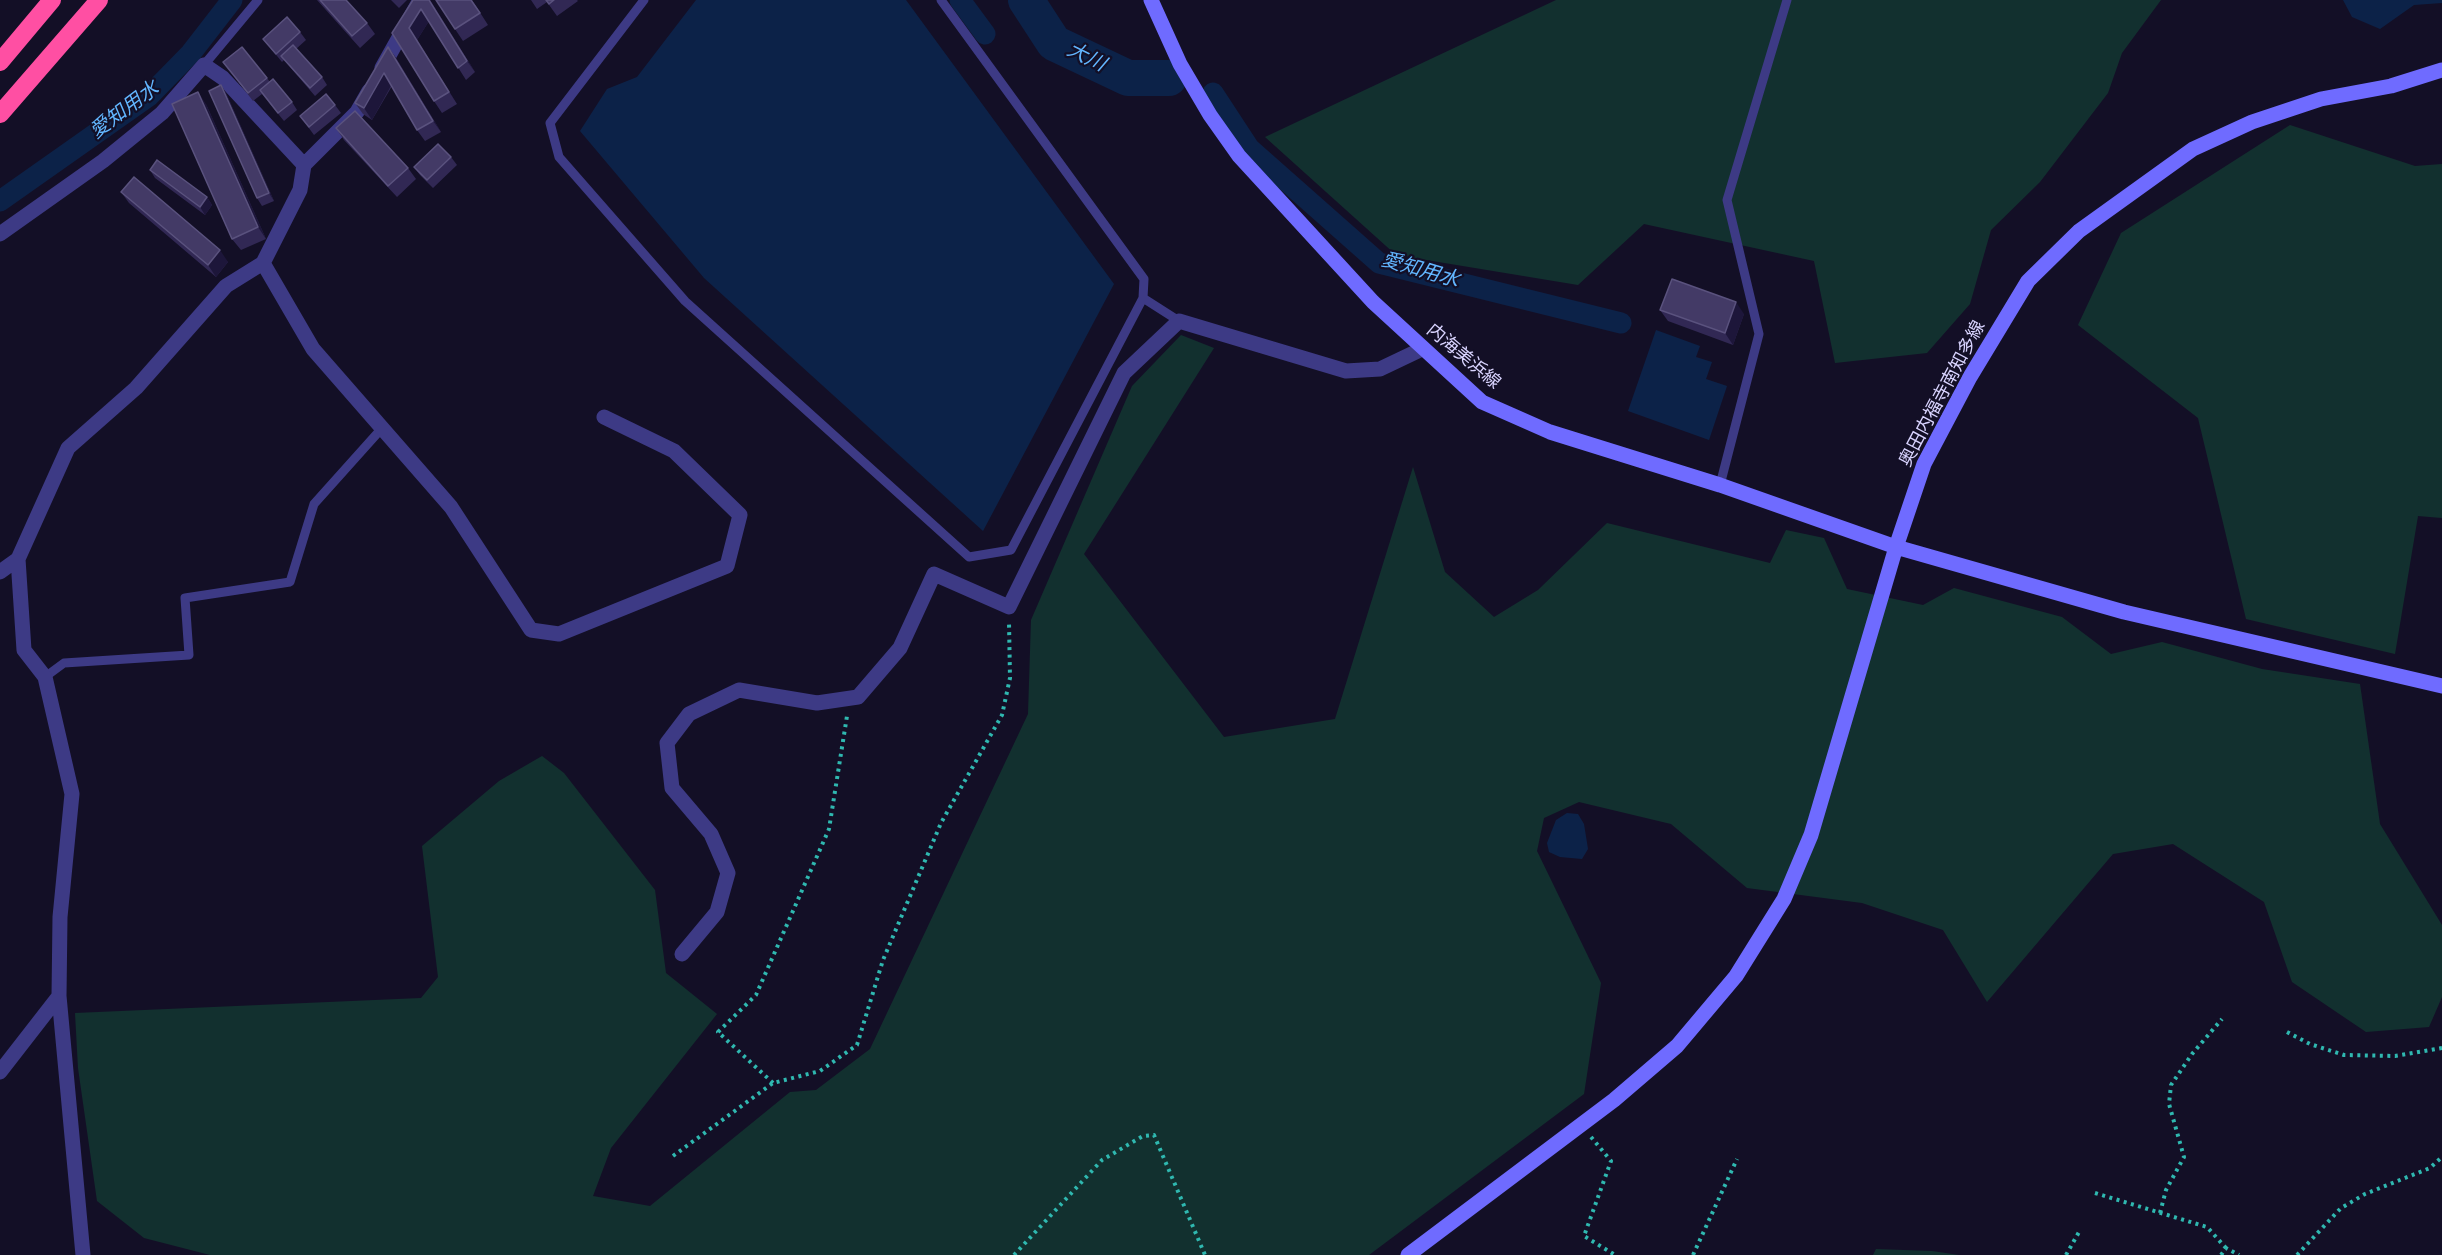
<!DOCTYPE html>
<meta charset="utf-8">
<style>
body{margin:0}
canvas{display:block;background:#130f26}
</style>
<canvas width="2442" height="1255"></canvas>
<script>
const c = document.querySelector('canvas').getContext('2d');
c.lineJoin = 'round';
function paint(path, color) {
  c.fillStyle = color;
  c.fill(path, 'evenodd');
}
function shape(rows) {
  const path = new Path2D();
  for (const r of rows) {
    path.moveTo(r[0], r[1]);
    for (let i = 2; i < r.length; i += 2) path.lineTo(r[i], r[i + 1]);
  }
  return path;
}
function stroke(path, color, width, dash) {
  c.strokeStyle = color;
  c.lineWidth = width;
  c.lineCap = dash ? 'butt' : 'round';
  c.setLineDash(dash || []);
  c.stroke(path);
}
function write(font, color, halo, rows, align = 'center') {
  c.font = font + ' "Sofia Sans Condensed","Noto Sans JP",sans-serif';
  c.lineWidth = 4.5;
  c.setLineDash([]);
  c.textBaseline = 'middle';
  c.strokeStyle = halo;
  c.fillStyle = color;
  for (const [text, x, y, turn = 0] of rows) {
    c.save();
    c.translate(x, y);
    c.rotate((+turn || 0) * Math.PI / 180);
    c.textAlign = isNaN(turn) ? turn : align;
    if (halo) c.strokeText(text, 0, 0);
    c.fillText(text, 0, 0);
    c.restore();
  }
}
paint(shape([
 [1556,0,2161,0,2122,53,2108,93,2040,182,1991,230,1970,304,1927,353,1835,363,1814,261,1644,224,1578,285,1396,255,1265,137],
 [2290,125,2415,166,2442,164,2442,518,2418,516,2395,654,2246,619,2198,418,2078,325,2121,233],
 [1181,335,1214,348,1084,554,1224,737,1335,719,1413,467,1445,572,1494,617,1538,590,1607,523,1770,563,1786,530,1824,538,1847,589,1923,605,1954,588,2062,617,2111,654,2162,642,2262,669,2360,684,2380,824,2442,925,2442,997,2429,1027,2366,1032,2292,982,2264,902,2173,844,2113,854,1987,1002,1943,930,1862,903,1747,888,1671,824,1579,802,1544,818,1537,851,1601,983,1584,1094,1369,1255,210,1255,144,1238,97,1201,78,1068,75,1013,421,998,438,977,422,846,499,781,542,756,564,773,655,890,666,973,717,1014,611,1148,593,1196,650,1206,790,1092,816,1090,870,1049,1028,714,1031,620,1132,386],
 [1876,1249,1932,1251,1959,1255,1873,1255]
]), '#12302f');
paint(shape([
 [696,0,906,0,1114,284,983,531,704,278,580,131,607,89,637,77],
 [2343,0,2442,0,2442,3,2414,5,2380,29,2352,17],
 [1656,330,1700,346,1696,357,1712,362,1706,379,1727,386,1709,440,1628,411],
 [1567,813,1578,814,1584,824,1588,849,1582,859,1560,857,1549,852,1547,843,1556,820]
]), '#0c2248');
stroke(shape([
 [960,0,985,34],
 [1213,93,1249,148,1379,263,1621,323],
 [0,201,149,96,191,53,232,0]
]), '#0c2248', 21);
stroke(shape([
 [1026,0,1054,43,1128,78,1169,78]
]), '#0c2248', 36);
stroke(shape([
 [2287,1032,2310,1044,2344,1055,2395,1056,2442,1048],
 [773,1083,718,1032,756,995,829,829,847,716],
 [1591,1137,1611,1161,1584,1236,1615,1255],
 [673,1156,773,1083,820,1071,857,1045,883,960,941,823,1002,715,1010,678,1009,622],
 [2095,1193,2207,1227,2226,1248],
 [2160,1213,2166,1190,2184,1157,2169,1104,2171,1085,2192,1054,2222,1019],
 [1014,1255,1102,1160,1143,1136,1154,1135,1205,1255],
 [1693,1255,1737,1159],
 [2066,1255,2079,1232],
 [2221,1255,2226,1248,2239,1255],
 [2297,1255,2341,1208,2365,1194,2430,1168,2442,1157]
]), '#2fb8b0', 4, [3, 4.5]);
stroke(shape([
 [644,0,550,123,559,157,685,301,969,557,1011,550,1143,298,1144,279,941,0],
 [204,65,258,0],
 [1143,298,1179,321],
 [1720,485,1759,334,1727,200,1787,0],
 [45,677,64,663,189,655,185,598,290,582,314,504,383,427]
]), '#3d3a85', 9);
stroke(shape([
 [382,68,420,0],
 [0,234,103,161,162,113,204,65,223,78,304,165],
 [263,263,313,349,451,507,531,630,559,634,727,566,740,515,674,451,604,417],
 [0,572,18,559],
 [682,954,717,912,728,873,711,834,672,788,667,743,689,714,739,690,817,703,858,697,900,648,934,574,1009,607,1124,373,1179,321,1346,371,1380,369,1422,349],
 [0,1072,59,996],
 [83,1255,59,996,60,917,72,794,45,677,24,650,18,559,68,448,136,388,226,286,263,263,300,190,304,165,357,112,369,91]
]), '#3d3a85', 15);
stroke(shape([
 [1151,0,1180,64,1210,115,1239,156,1373,302,1482,402,1550,432,1720,485,1896,547,2124,612,2442,686],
 [1408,1255,1614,1100,1677,1046,1736,976,1784,899,1811,835,1896,547,1924,464,1970,377,2028,281,2079,231,2193,149,2252,122,2321,99,2391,86,2442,70]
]), '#6f6bff', 15);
stroke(shape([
 [0,62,52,0],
 [0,114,99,0]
]), '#ff4fa3', 18);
paint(shape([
 [317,0,346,0,367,23,375,34,360,48],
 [391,0,407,0,399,8],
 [430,0,475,72,466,80,429,21,417,40,457,104,442,113,434,101,392,33],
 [472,0,488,25,463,41,455,29],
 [531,0,577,0,578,1,557,16,547,2,537,9],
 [300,32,306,40,296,49,322,77,327,85,315,96,284,60,282,62,263,39],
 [388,47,396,58,441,132,425,141,417,130,392,86,372,120,363,114,355,103],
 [223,62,267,78,270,82,292,102,297,110,284,121,262,94,253,101],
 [221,85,226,93,274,201,262,206,257,198],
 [206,104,266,239,241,250,232,239],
 [335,105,341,113,314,135,300,116],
 [336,128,408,168,416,179,397,197,344,140],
 [451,157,457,165,433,188,420,175,414,167],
 [150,170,207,197,212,205,205,215,155,178],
 [121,192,228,262,216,277,129,203],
 [1660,310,1744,314,1733,345,1668,321]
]), '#312854');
paint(shape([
 [429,0,430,0,475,72,467,61],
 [421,9,429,21,417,40,457,104,409,28],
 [388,47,396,58,441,132,433,121],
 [384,73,392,84,372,120,364,108],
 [221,85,226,93,274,201,269,193],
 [198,92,206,104,266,239,258,227],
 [207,197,212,205,205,215,200,207],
 [220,250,228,262,216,277,208,265],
 [1736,302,1744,314,1733,345,1725,333]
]), '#1d163a');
const building = shape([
 [320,0,346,0,367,23,352,36,320,0],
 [413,0,429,0,467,61,458,68,421,9,409,28,449,92,434,101,392,33,413,0],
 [436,0,471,0,480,13,455,29,436,0],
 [546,0,554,0,549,4,546,0],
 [287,17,300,32,276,54,263,39,287,17],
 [293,45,322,77,310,88,281,56,293,45],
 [242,47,267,78,248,93,223,62,242,47],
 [388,47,433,121,417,130,384,73,364,108,355,103,388,47],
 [273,79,292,102,278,113,260,90,273,79],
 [221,85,269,193,257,198,209,91,221,85],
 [198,92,258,227,232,239,172,104,198,92],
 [326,94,335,105,309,127,300,116,326,94],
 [355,111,408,168,388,186,336,128,355,111],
 [438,144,451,157,427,180,414,167,438,144],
 [157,160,207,197,200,207,150,170,157,160],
 [134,177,220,250,208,265,121,192,134,177],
 [1672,279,1736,302,1725,333,1660,310,1672,279]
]);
paint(building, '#433a66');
stroke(building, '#5a527e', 1.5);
write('18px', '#d9d4ff', '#130f26', [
 ["内海美浜線",1463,357,40],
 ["奥田内福寺南知多線",1943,394,-62]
]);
write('italic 20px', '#62b6ff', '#130f26', [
 ["大川",1086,58,26],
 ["愛知用水",125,111,-37],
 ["愛知用水",1420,271,16]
]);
</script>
